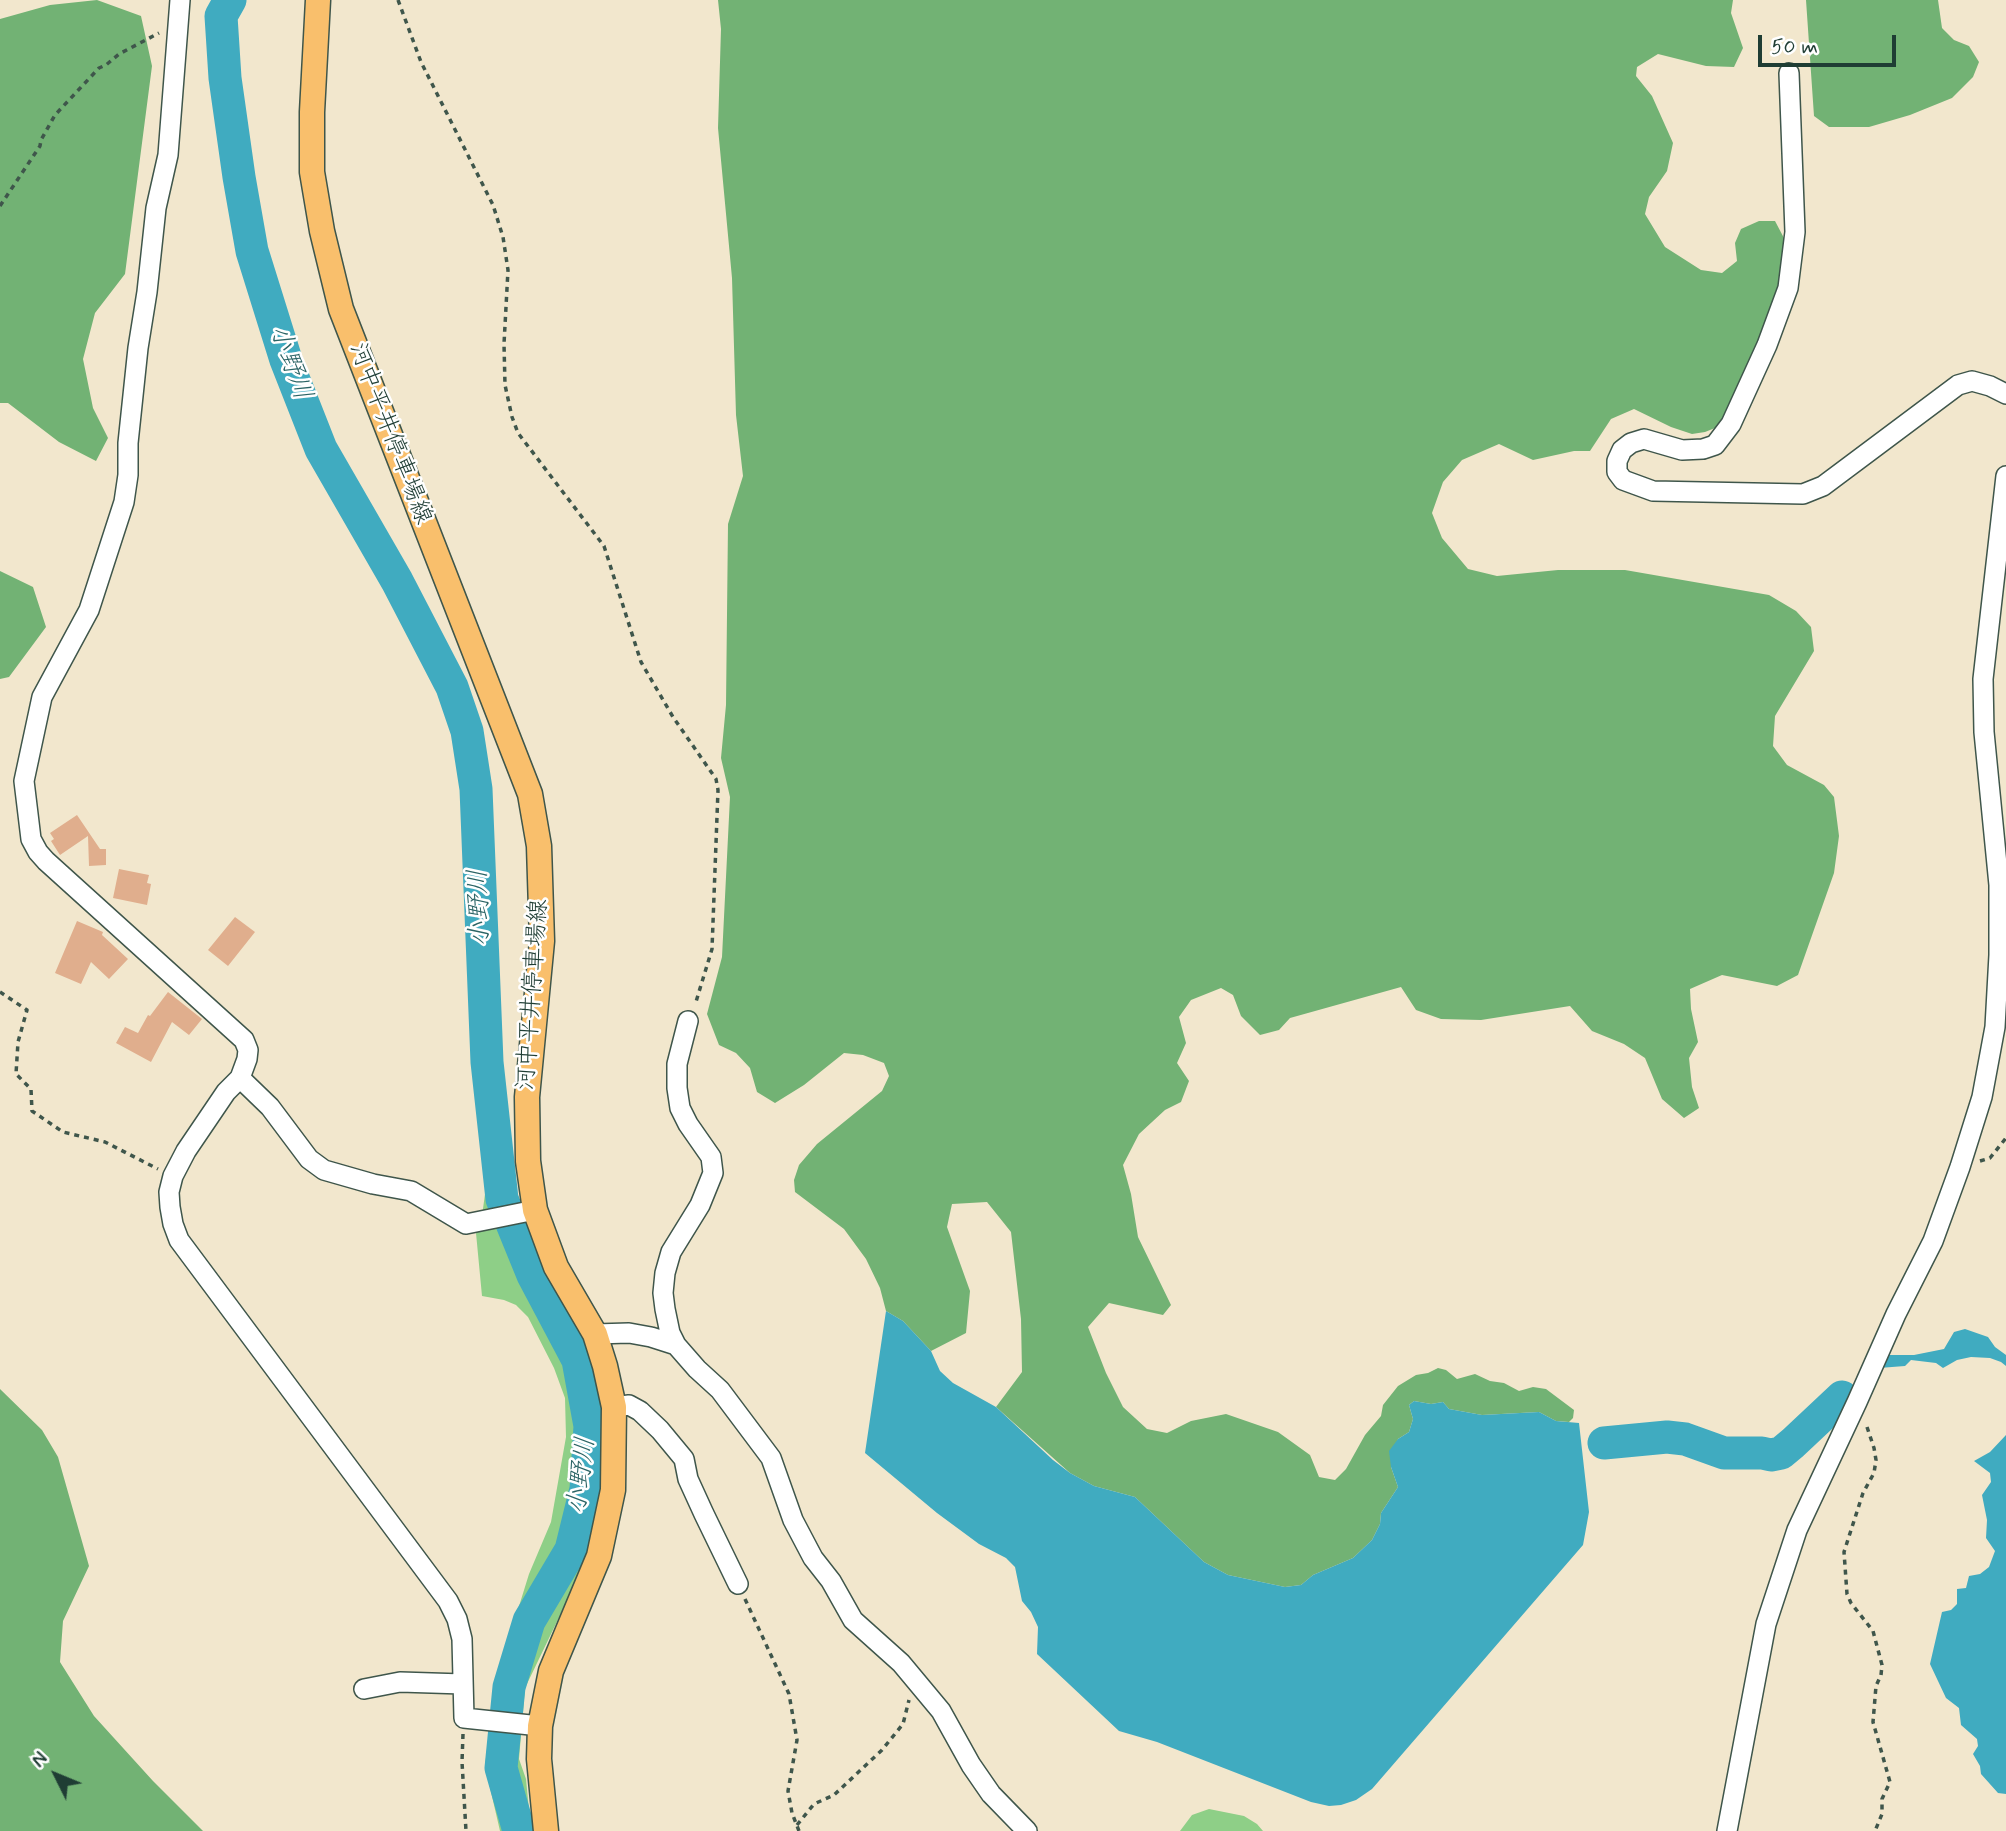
<!DOCTYPE html>
<meta charset="utf-8">
<style>
body{margin:0}
#map{position:relative;width:2006px;height:1831px;overflow:hidden;background:#f2e7cd;font-family:Mynerve,sans-serif}
canvas{display:block}
.north{position:absolute;left:21px;top:1740px;width:70px;height:70px;-webkit-text-stroke:5px #fff;paint-order:stroke;rotate:313deg;font-size:19px;font-weight:700;line-height:28px;text-align:center;color:#1f3d34}
.north::after{content:'';display:block;margin:auto;width:24px;height:32px;background:#1f3d34;clip-path:polygon(50% 0,100% 100%,50% 72%,0 100%)}
.scale{position:absolute;left:1758px;top:35px;width:138px;height:32px;box-sizing:border-box;border:4px solid #1f3d34;border-top:0;padding-left:9px;font-size:21px;line-height:24px;white-space:nowrap;color:#1f3d34;-webkit-text-stroke:5px #fff;paint-order:stroke}
</style>
<div id="map">
<canvas width="2006" height="1831"></canvas>
<div class="north">N</div>
<div class="scale">50 m</div>
</div>
<script>
const c = document.querySelector('canvas').getContext('2d');
c.lineJoin = 'round';
function paint(path, color) {
  c.fillStyle = color;
  c.fill(path, 'evenodd');
}
function shape(rows) {
  const path = new Path2D();
  for (const r of rows) {
    path.moveTo(r[0], r[1]);
    for (let i = 2; i < r.length; i += 2) path.lineTo(r[i], r[i + 1]);
  }
  return path;
}
function stroke(path, color, width, dash) {
  c.strokeStyle = color;
  c.lineWidth = width;
  c.lineCap = dash ? 'butt' : 'round';
  c.setLineDash(dash || []);
  c.stroke(path);
}
function write(font, color, halo, rows, align = 'center') {
  c.font = font + ' Mynerve,"Klee One",sans-serif';
  c.lineWidth = 5;
  c.setLineDash([]);
  c.textBaseline = 'middle';
  c.strokeStyle = halo;
  c.fillStyle = color;
  for (const [text, x, y, turn = 0] of rows) {
    c.save();
    c.translate(x, y);
    c.rotate((+turn || 0) * Math.PI / 180);
    c.textAlign = isNaN(turn) ? turn : align;
    if (halo) c.strokeText(text, 0, 0);
    c.fillText(text, 0, 0);
    c.restore();
  }
}
paint(shape([
 [494,1128,530,1231,550,1277,571,1312,586,1352,597,1389,602,1428,601,1466,598,1503,589,1543,577,1580,525,1688,519,1759,526,1779,531,1831,500,1831,485,1766,492,1707,502,1661,529,1574,551,1522,566,1437,565,1398,554,1368,528,1317,516,1305,504,1300,482,1296,476,1233,482,1216],
 [1209,1809,1244,1816,1257,1824,1263,1831,1180,1831,1192,1815]
]), '#8ecf87');
paint(shape([
 [97,0,141,16,152,66,125,274,95,313,83,359,93,408,108,438,96,461,59,442,8,403,0,403,0,19,50,5],
 [718,0,1733,0,1731,13,1743,48,1734,67,1706,66,1658,54,1637,67,1636,76,1652,96,1673,143,1667,171,1649,197,1645,214,1665,247,1701,270,1722,273,1737,261,1735,243,1741,229,1759,221,1775,221,1785,240,1782,285,1762,341,1720,426,1705,432,1692,434,1671,427,1634,409,1611,419,1590,451,1574,451,1533,460,1499,444,1462,460,1443,482,1432,513,1442,538,1468,569,1497,576,1558,570,1625,570,1769,595,1796,611,1811,627,1814,651,1775,716,1773,746,1787,765,1824,785,1834,797,1839,836,1834,873,1798,975,1777,986,1722,975,1690,989,1691,1009,1698,1042,1689,1058,1692,1087,1699,1108,1684,1118,1662,1099,1645,1058,1624,1044,1592,1031,1570,1006,1481,1020,1441,1019,1416,1010,1401,987,1290,1018,1279,1030,1260,1035,1241,1016,1233,995,1221,988,1191,1000,1179,1017,1186,1043,1177,1063,1189,1081,1181,1102,1165,1110,1139,1134,1123,1165,1131,1194,1138,1237,1171,1305,1163,1315,1109,1303,1088,1327,1106,1373,1123,1407,1147,1429,1167,1433,1191,1421,1226,1414,1278,1432,1310,1455,1319,1477,1335,1480,1346,1469,1365,1435,1381,1416,1383,1405,1398,1386,1416,1375,1428,1373,1438,1368,1446,1370,1457,1379,1475,1374,1490,1381,1504,1383,1519,1391,1533,1387,1546,1389,1574,1410,1573,1418,1569,1422,1556,1421,1539,1412,1482,1415,1449,1409,1443,1402,1431,1404,1414,1401,1409,1405,1413,1419,1409,1432,1398,1439,1391,1467,1398,1487,1381,1513,1380,1524,1372,1540,1353,1558,1313,1575,1301,1585,1285,1587,1228,1575,1204,1562,1135,1497,1094,1486,1070,1473,996,1407,1022,1372,1021,1319,1011,1232,987,1202,952,1204,947,1227,970,1291,966,1333,931,1351,903,1321,886,1311,880,1288,866,1259,844,1229,795,1192,794,1180,799,1165,817,1144,882,1091,889,1076,884,1063,863,1055,844,1053,804,1085,775,1103,757,1092,750,1068,736,1053,719,1045,707,1014,722,957,730,797,721,758,726,705,728,524,743,476,736,415,732,278,718,128,721,29],
 [1806,0,1938,0,1942,28,1954,40,1969,46,1979,62,1973,77,1952,98,1910,115,1869,127,1829,127,1814,116],
 [0,571,33,587,46,627,9,677,0,679],
 [0,1389,42,1430,58,1457,89,1566,63,1621,60,1662,94,1716,153,1781,203,1831,0,1831]
]), '#72b274');
paint(shape([
 [886,1311,903,1321,931,1351,940,1371,953,1383,996,1407,1053,1460,1070,1473,1094,1486,1135,1497,1204,1562,1228,1575,1285,1587,1301,1585,1313,1575,1353,1558,1372,1540,1380,1524,1381,1513,1398,1487,1391,1467,1389,1451,1398,1439,1409,1432,1413,1419,1409,1405,1414,1401,1431,1404,1443,1402,1449,1409,1482,1415,1539,1412,1556,1421,1579,1423,1589,1512,1583,1545,1372,1789,1356,1800,1341,1805,1329,1806,1311,1802,1157,1742,1119,1731,1037,1654,1038,1627,1031,1612,1022,1601,1015,1567,1006,1558,979,1544,937,1513,865,1453],
 [1965,1329,1988,1337,1995,1347,2006,1355,2006,1366,2001,1362,1990,1358,1971,1357,1957,1360,1943,1368,1936,1363,1911,1360,1905,1366,1879,1368,1887,1355,1914,1355,1944,1349,1954,1332],
 [2006,1435,2006,1794,1998,1793,1981,1774,1980,1766,1973,1754,1978,1746,1977,1739,1961,1725,1959,1708,1946,1698,1930,1664,1942,1612,1951,1610,1957,1604,1957,1589,1966,1588,1969,1576,1980,1574,1989,1567,1995,1551,1986,1538,1987,1520,1982,1495,1991,1482,1990,1473,1974,1461,1990,1452]
]), '#40abc0');
stroke(shape([
 [230,0,221,16,225,78,239,177,252,251,286,360,321,449,397,581,452,687,467,731,476,789,487,1062,502,1199,533,1275,578,1360,590,1426,586,1489,571,1550,529,1621,509,1687,501,1768,519,1831],
 [1604,1443,1667,1437,1685,1439,1724,1453,1762,1453,1771,1455,1781,1453,1793,1443,1842,1397]
]), '#40abc0', 33);
paint(shape([
 [77,815,100,849,106,849,106,865,89,866,88,836,60,855,51,841,54,839,50,833],
 [119,869,149,875,147,883,151,884,147,905,113,898],
 [235,917,255,932,228,966,208,950],
 [77,921,103,932,102,935,128,959,109,979,91,962,81,984,55,973],
 [168,992,202,1019,189,1035,172,1022,151,1062,116,1043,125,1027,138,1033,148,1015,150,1016]
]), '#e0ae8d');
const minor = shape([
 [180,0,168,155,156,208,147,292,138,348,128,443,128,475,124,502,89,610,42,697,24,781,31,839,38,852,46,861,244,1040,248,1050,247,1059,240,1078,226,1092,186,1151,173,1176,169,1192,170,1207,173,1224,179,1240,448,1601,457,1619,462,1639,464,1718,540,1726],
 [1789,73,1795,232,1788,288,1767,345,1731,424,1715,445,1703,449,1682,450,1644,439,1631,443,1622,450,1617,461,1617,472,1623,480,1653,491,1803,494,1823,486,1958,385,1972,381,1990,386,2006,394],
 [240,1078,270,1107,309,1159,324,1170,373,1184,411,1191,466,1224,535,1210],
 [595,1334,629,1333,651,1337,676,1345,697,1369,720,1390,771,1458,793,1520,813,1558,831,1581,853,1620,901,1663,941,1711,971,1765,991,1794,1027,1831],
 [676,1345,670,1333,665,1309,663,1293,665,1273,671,1252,700,1205,713,1173,711,1157,688,1124,680,1108,677,1088,677,1064,688,1021],
 [614,1407,629,1405,640,1411,660,1430,684,1459,688,1479,704,1514,738,1584],
 [364,1689,400,1682,463,1684],
 [1727,1831,1766,1624,1797,1530,1857,1402,1896,1314,1933,1241,1960,1167,1982,1097,1995,1027,1999,955,1999,885,1984,732,1983,679,2006,476]
]);
const major = shape([
 [318,0,312,112,312,172,322,231,341,309,530,794,539,846,542,941,527,1097,528,1161,535,1210,556,1267,595,1334,605,1366,614,1407,613,1490,599,1556,551,1671,540,1726,539,1759,546,1831]
]);
stroke(minor, '#3f564b', 22);
stroke(major, '#3f564b', 27);
stroke(shape([
 [398,0,421,62,493,205,503,237,508,270,504,344,505,385,512,417,518,433,604,546,641,662,673,717,716,779,718,790,712,949,695,1005],
 [0,206,40,146,41,140,55,115,99,68,106,65,119,54,159,33],
 [0,992,27,1010,18,1042,16,1074,31,1089,32,1111,63,1132,105,1142,158,1169],
 [1980,1161,1990,1158,2006,1138],
 [1867,1427,1874,1448,1876,1460,1874,1473,1863,1493,1844,1552,1847,1594,1851,1603,1873,1631,1882,1665,1881,1675,1876,1686,1873,1722,1890,1782,1882,1799,1882,1814,1875,1831],
 [745,1599,789,1694,797,1740,788,1791,792,1813,799,1831],
 [463,1734,462,1762,466,1831],
 [797,1825,814,1804,834,1795,882,1750,903,1724,909,1700]
]), '#3f564b', 3.5, [5, 5]);
stroke(minor, '#fff', 19);
stroke(major, '#f9bf6c', 24);
write('24px', '#1f3d34', '#fff', [
 ["河中平井停車場線",389,434,69],
 ["河中平井停車場線",534,995,-86]
]);
write('italic 26px', '#2b6465', '#fff', [
 ["小野川",289,363,70],
 ["小野川",481,908,-92],
 ["小野川",583,1476,-83]
]);
</script>
